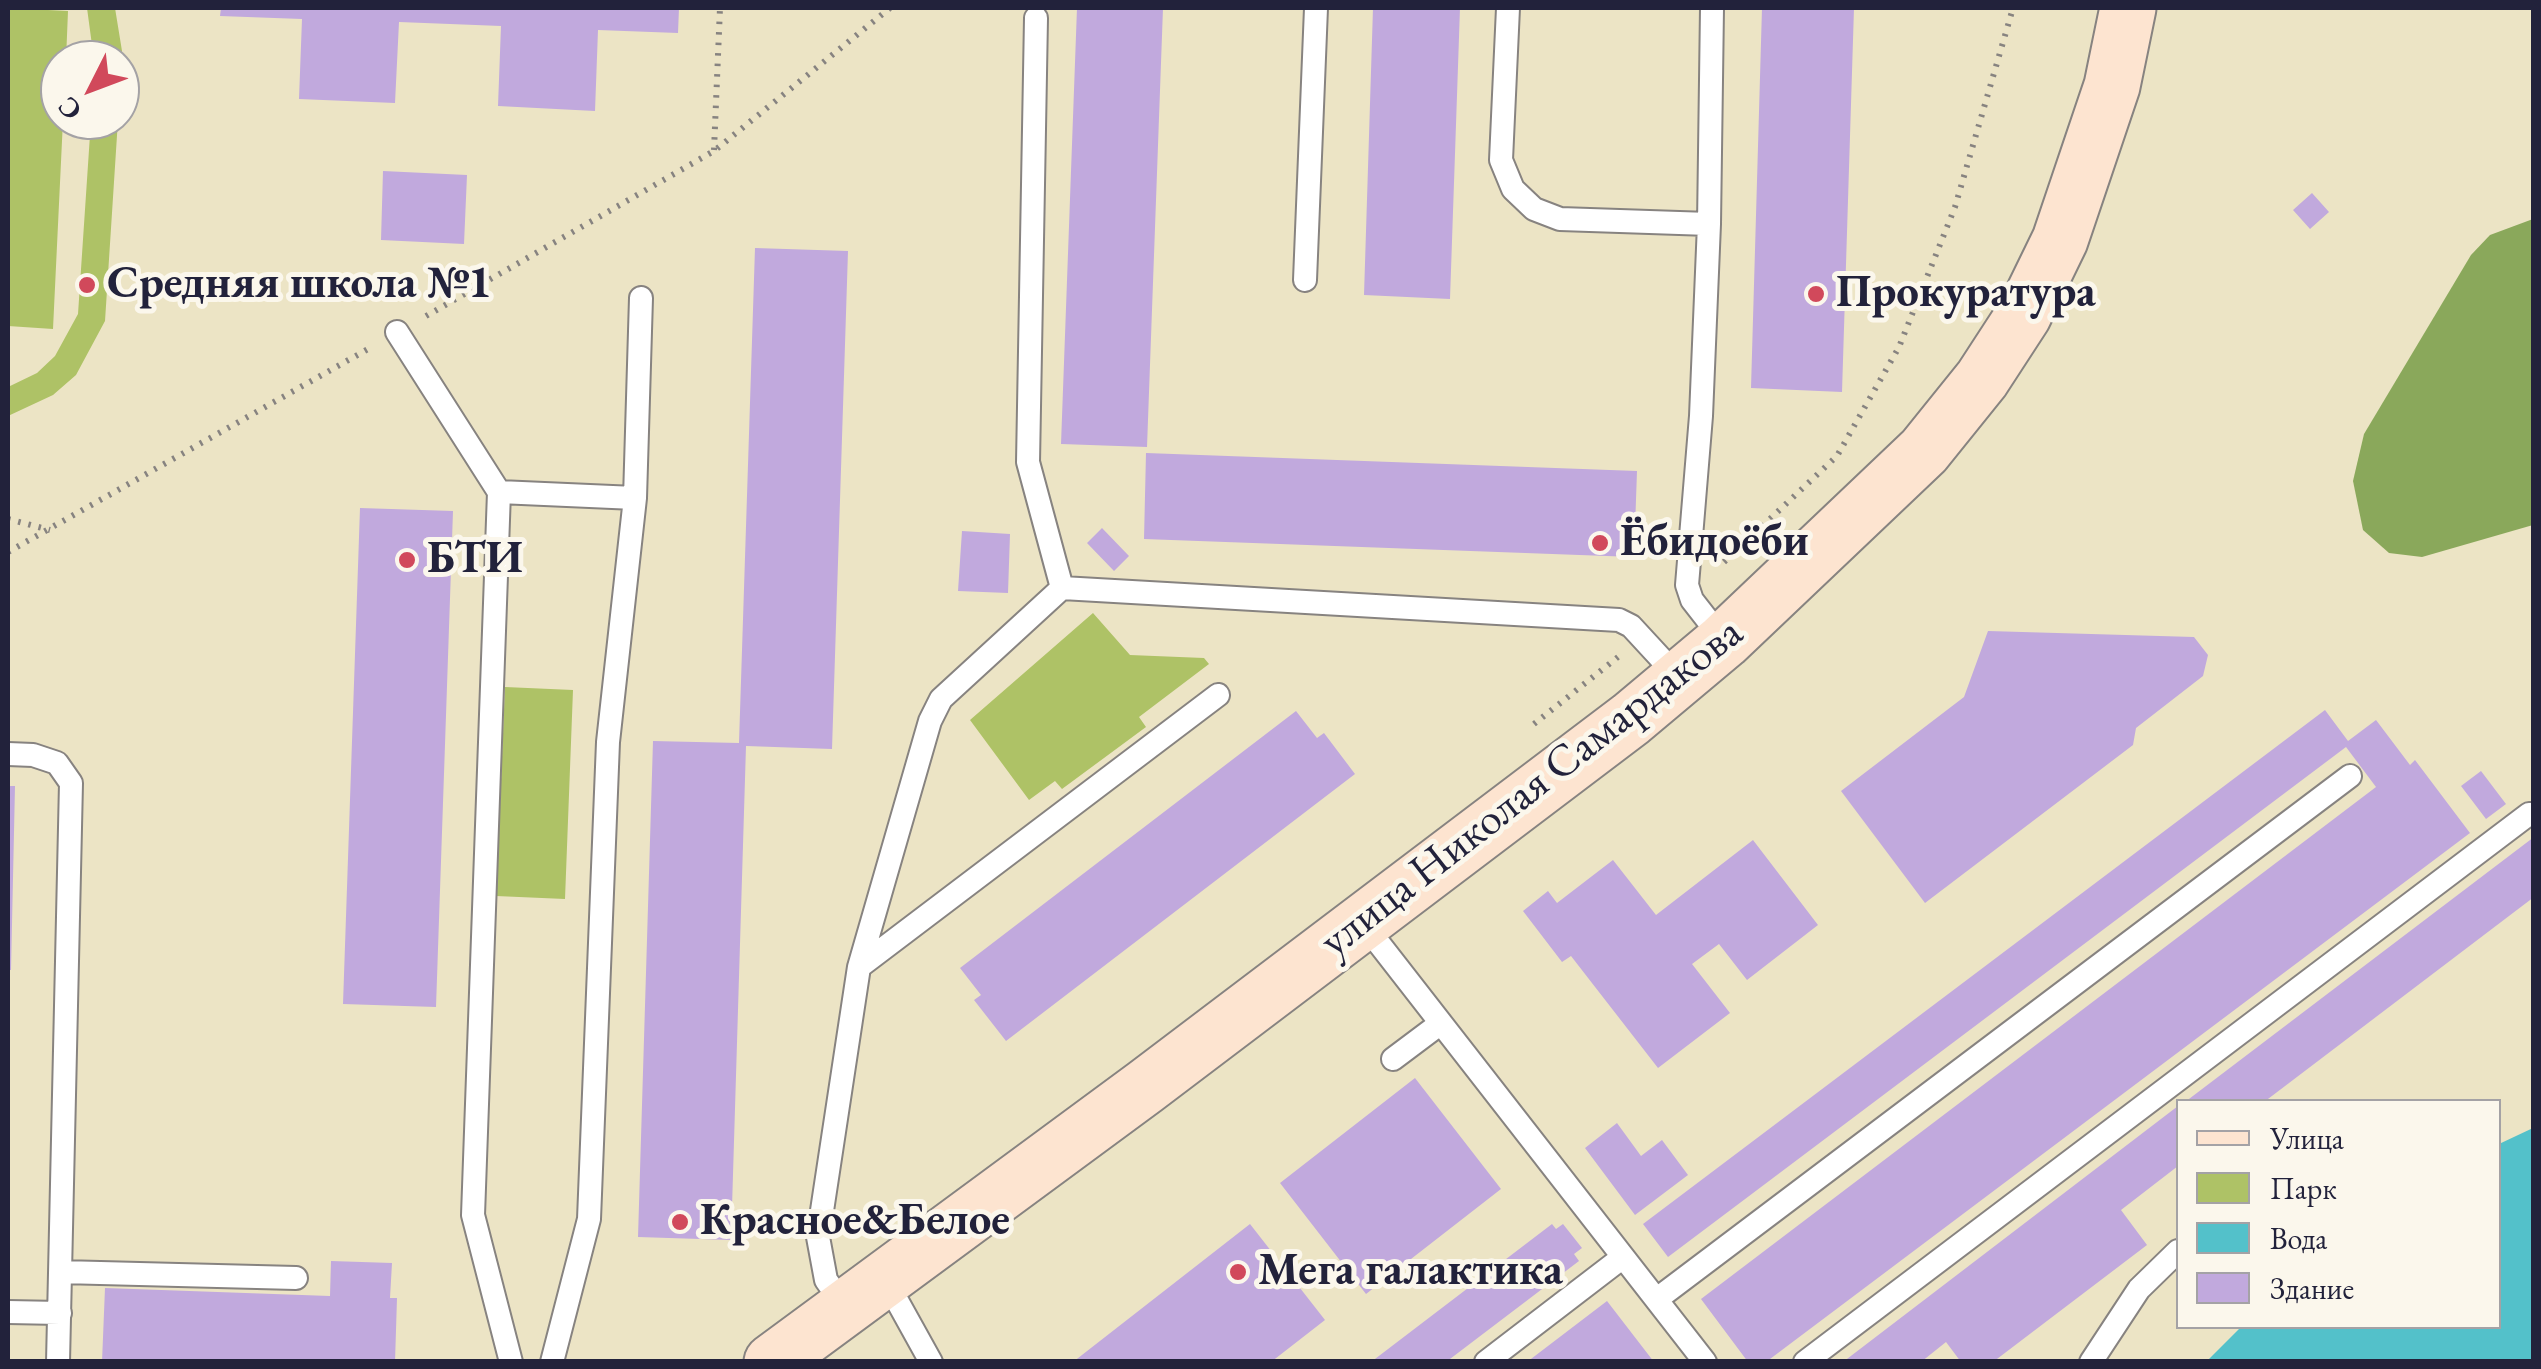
<!DOCTYPE html>
<meta charset="utf-8">
<style>
body{margin:0}
#map{position:relative;width:2541px;height:1369px;overflow:hidden;background:#ece4c5;font-family:"EB Garamond",serif}
canvas{display:block}
.frame{position:absolute;inset:0;border:10px solid #22223b;pointer-events:none}
.legend{position:absolute;left:2176px;top:1099px;width:325px;height:230px;box-sizing:border-box;background:#fbf7ec;border:2px solid #a4a2a5;margin:0;padding:12px 18px;list-style:none;font-size:30px;color:#22223b}
.legend li{display:flex;align-items:center;gap:20px;height:50px}
.legend b{width:50px;border:2px solid #a4a2a5}
.north{position:absolute;left:40px;top:40px;width:100px;height:100px;box-sizing:border-box;background:#fbf7ec;border:2px solid #a4a2a5;border-radius:50%;rotate:228deg;font-size:28px;font-weight:700;line-height:40px;text-align:center;color:#22223b}
.north::after{content:'';display:block;margin:auto;width:35px;height:45px;background:#d1495b;clip-path:polygon(50% 0,100% 100%,50% 72%,0 100%)}
</style>
<div id="map">
<canvas width="2541" height="1369"></canvas>
<div class="frame"></div>
<ul class="legend">
<li><b style="height:12px;background:#fde4d0"></b>Улица</li>
<li><b style="height:28px;background:#aec266"></b>Парк</li>
<li><b style="height:28px;background:#53c1ca"></b>Вода</li>
<li><b style="height:28px;background:#c1a9dd"></b>Здание</li>
</ul>
<div class="north">С</div>
</div>
<script>
const c = document.querySelector('canvas').getContext('2d');
c.lineJoin = 'round';
function paint(path, color) {
  c.fillStyle = color;
  c.fill(path, 'evenodd');
}
function shape(rows) {
  const path = new Path2D();
  for (const r of rows) {
    path.moveTo(r[0], r[1]);
    for (let i = 2; i < r.length; i += 2) path.lineTo(r[i], r[i + 1]);
  }
  return path;
}
function stroke(path, color, width, dash) {
  c.strokeStyle = color;
  c.lineWidth = width;
  c.lineCap = dash ? 'butt' : 'round';
  c.setLineDash(dash || []);
  c.stroke(path);
}
function write(font, color, halo, rows, align = 'center') {
  c.font = font + ' "EB Garamond",serif';
  c.lineWidth = 10;
  c.setLineDash([]);
  c.textBaseline = 'middle';
  c.strokeStyle = halo;
  c.fillStyle = color;
  for (const [text, x, y, turn = 0] of rows) {
    c.save();
    c.translate(x, y);
    c.rotate((+turn || 0) * Math.PI / 180);
    c.textAlign = isNaN(turn) ? turn : align;
    if (halo) c.strokeText(text, 0, 0);
    c.fillText(text, 0, 0);
    c.restore();
  }
}
paint(shape([
 [8,8,68,11,66,60,60,60,63,120,53,329,8,326],
 [87,8,115,8,122,51,120,83,120,60,94,60],
 [91,120,118,120,105,321,76,375,53,395,8,416,8,387,37,373,55,356,78,314],
 [1093,613,1130,655,1204,658,1209,664,1139,717,1146,727,1062,789,1055,781,1029,800,970,720],
 [505,687,573,690,565,899,496,896]
]), '#aec266');
paint(shape([
 [2533,219,2533,525,2422,557,2389,553,2363,530,2353,481,2364,434,2471,255,2490,235]
]), '#8aa85b');
paint(shape([
 [2533,1128,2533,1361,2207,1361,2241,1327,2498,1326,2499,1144]
]), '#53c1ca');
paint(shape([
 [221,8,679,8,678,33,598,30,595,111,498,106,501,26,399,22,395,103,299,99,302,19,220,16],
 [1077,8,1163,8,1147,447,1061,444],
 [1373,8,1460,8,1450,299,1364,295],
 [1762,8,1854,8,1842,392,1751,388],
 [383,171,467,175,464,244,381,240],
 [2312,193,2329,212,2310,229,2293,210],
 [755,248,848,251,832,749,746,746,731,1240,638,1237,653,741,739,743],
 [1146,453,1637,471,1634,557,1144,539],
 [360,508,453,511,436,1007,343,1004],
 [1102,528,1129,556,1114,571,1087,543],
 [962,531,1010,534,1008,593,958,591],
 [1988,631,2194,637,2208,655,2203,676,2136,728,2133,745,1925,903,1841,791,1964,697],
 [2325,710,2348,741,2376,720,2410,765,2415,760,2470,833,1766,1362,1748,1362,1701,1299,2376,787,2346,747,1668,1257,1643,1224],
 [1296,711,1317,738,1324,733,1355,774,1006,1041,974,1000,981,995,960,968],
 [2481,771,2506,804,2486,819,2461,786],
 [8,786,15,786,11,970,8,970],
 [2534,837,2534,897,2264,1102,2185,1102],
 [1753,840,1818,925,1747,980,1719,944,1692,964,1730,1013,1658,1068,1571,956,1562,962,1523,911,1548,891,1557,903,1613,860,1656,915],
 [1415,1078,1501,1189,1366,1294,1280,1183],
 [2178,1106,2178,1166,2121,1210,2147,1245,1993,1362,1961,1362,1946,1342,1921,1362,1843,1362],
 [1617,1123,1641,1156,1662,1140,1688,1175,1635,1215,1585,1148],
 [1250,1224,1325,1320,1271,1362,1073,1362],
 [1552,1224,1556,1229,1563,1224,1582,1248,1574,1254,1579,1261,1446,1362,1371,1362],
 [331,1261,392,1263,390,1298,397,1298,395,1362,102,1362,105,1288,330,1296],
 [1607,1301,1654,1362,1527,1362]
]), '#c1a9dd');
const lane = shape([
 [1508,8,1501,160,1513,189,1534,209,1560,219,1709,224,1712,8],
 [1036,18,1028,462,1062,588],
 [1709,224,1701,416,1687,585,1692,600,1724,641],
 [1305,280,1316,8],
 [397,332,499,492],
 [8,754,33,755,57,763,71,783,58,1362],
 [1363,923,1705,1362],
 [859,967,930,721,941,699,1062,588,1619,620,1631,626,1679,678],
 [1393,1059,1441,1023],
 [61,1272,296,1278],
 [885,1279,931,1362],
 [1657,1299,2350,776],
 [846,1308,826,1280,818,1237,859,967,1218,695],
 [8,1312,60,1313],
 [511,1362,473,1215,499,492,635,498],
 [552,1362,589,1219,608,742,635,498,641,298],
 [1486,1362,1623,1257],
 [1805,1362,2529,814],
 [2091,1362,2139,1289,2178,1251]
]);
const secondary = shape([
 [772,1362,1145,1087,1631,719,1724,641,1924,451,1982,379,2023,316,2060,240,2112,86,2128,8]
]);
stroke(lane, '#878380', 26);
stroke(secondary, '#878380', 59);
stroke(shape([
 [714,150,720,8],
 [426,316,714,151,890,8],
 [8,519,50,530],
 [8,552,368,349],
 [1724,562,1837,456,1899,347,1955,207,2013,8],
 [1534,724,1618,657]
]), '#878380', 6, [2.5, 8]);
stroke(lane, '#fff', 22);
stroke(secondary, '#fde4d0', 55);
for (const [x, y, r, color] of [
 [87,285,10,"#d1495b"],
 [1816,294,10,"#d1495b"],
 [1600,543,10,"#d1495b"],
 [407,560,10,"#d1495b"],
 [680,1222,10,"#d1495b"],
 [1238,1272,10,"#d1495b"]
]) {
  const dot = new Path2D();
  dot.arc(x, y, r, 0, 2 * Math.PI);
  c.fillStyle = color;
  c.fill(dot);
  stroke(dot, '#fbf7ec', 4);
}
write('bold 45px', '#22223b', '#fbf7ec', [
 ["Средняя школа №1",107,285],
 ["Прокуратура",1836,294],
 ["Ёбидоёби",1620,543],
 ["БТИ",427,560],
 ["Красное&Белое",700,1222],
 ["Мега галактика",1258,1272]
], 'left');
write('45px', '#22223b', '#fbf7ec', [
 ["улица Николая Самардакова",1532,788,-38]
]);
</script>
